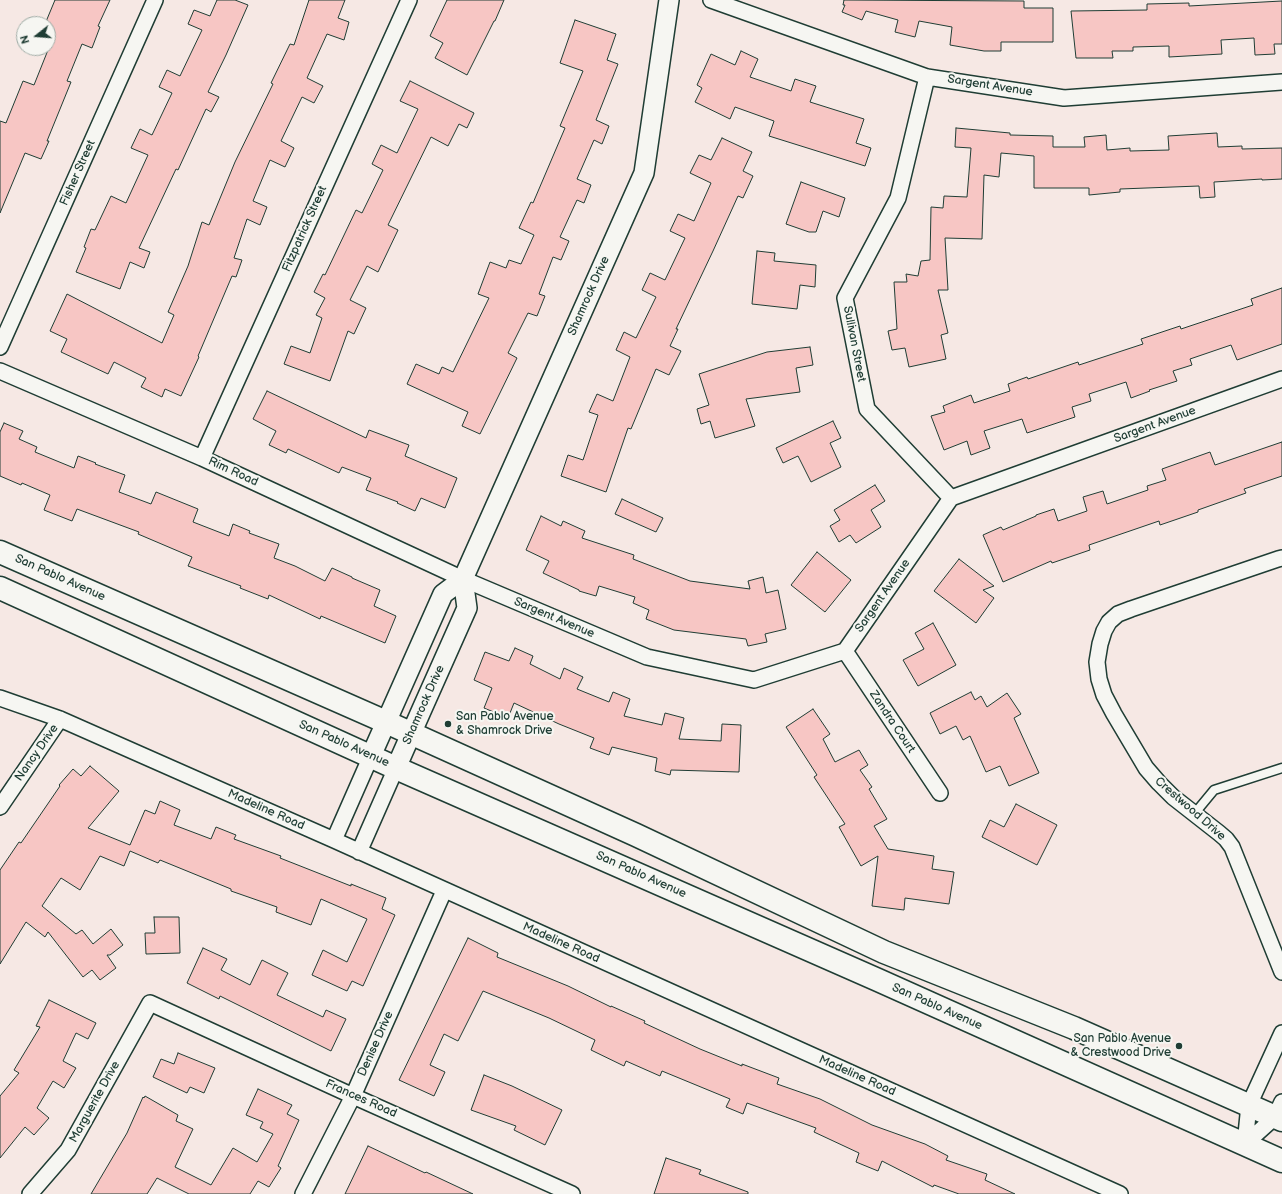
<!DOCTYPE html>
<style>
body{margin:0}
#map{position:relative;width:1282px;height:1194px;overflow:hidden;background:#f6e8e4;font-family:"Balsamiq Sans",sans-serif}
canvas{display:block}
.north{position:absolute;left:16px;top:16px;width:40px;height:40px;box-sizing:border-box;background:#f6f6f2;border:1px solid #a0aca6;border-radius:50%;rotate:253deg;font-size:11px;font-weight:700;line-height:16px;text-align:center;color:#1f3d34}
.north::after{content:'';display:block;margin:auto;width:14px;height:18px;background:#1f3d34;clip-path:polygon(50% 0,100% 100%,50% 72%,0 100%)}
</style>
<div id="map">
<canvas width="1282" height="1194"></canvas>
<div class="north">N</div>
</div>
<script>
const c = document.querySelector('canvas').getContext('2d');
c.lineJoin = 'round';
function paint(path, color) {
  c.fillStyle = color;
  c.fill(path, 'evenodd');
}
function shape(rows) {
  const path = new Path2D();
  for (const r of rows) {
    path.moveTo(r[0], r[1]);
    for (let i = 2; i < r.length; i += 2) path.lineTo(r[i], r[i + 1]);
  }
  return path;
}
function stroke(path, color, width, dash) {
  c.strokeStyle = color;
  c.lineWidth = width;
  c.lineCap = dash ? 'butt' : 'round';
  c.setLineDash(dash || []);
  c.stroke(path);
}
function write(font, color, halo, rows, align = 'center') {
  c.font = font + ' "Balsamiq Sans",sans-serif';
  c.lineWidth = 4;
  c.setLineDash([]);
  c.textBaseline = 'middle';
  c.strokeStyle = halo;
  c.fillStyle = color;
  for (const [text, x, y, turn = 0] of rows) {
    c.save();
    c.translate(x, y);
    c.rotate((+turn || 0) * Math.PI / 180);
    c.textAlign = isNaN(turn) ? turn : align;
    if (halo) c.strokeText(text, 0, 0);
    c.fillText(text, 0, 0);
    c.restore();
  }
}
const building = shape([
 [55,0,110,0,98,26,100,27,92,48,82,44,67,81,71,82,47,141,49,141,41,159,25,153,0,213,0,121,6,123,23,81,34,85,48,50,44,48,48,48,48,24,45,24,55,0],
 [217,0,235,0,248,5,226,55,208,92,219,97,211,112,206,109,178,170,176,169,139,248,150,252,144,268,130,262,120,289,76,272,86,248,84,247,91,229,95,230,111,196,126,203,148,155,131,148,140,129,152,135,172,93,159,87,167,70,180,76,202,30,188,24,194,10,210,16,217,0],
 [309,0,345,0,338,18,349,22,344,40,327,34,307,78,323,86,314,103,302,97,281,141,294,148,285,167,270,160,253,201,267,207,260,225,247,219,234,258,242,260,236,277,232,276,198,356,199,357,181,396,165,389,162,397,141,387,146,378,114,362,108,374,61,352,67,339,50,331,67,294,162,343,174,315,168,312,188,266,202,222,209,225,235,162,273,84,271,83,290,44,294,45,309,0],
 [447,0,504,0,495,21,494,21,467,75,435,58,443,43,430,36,447,0],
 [844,0,1024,1,1024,8,1053,8,1053,42,1001,42,1001,51,984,51,950,45,952,27,919,21,915,37,895,32,898,20,866,11,862,20,842,12,845,5,843,5,844,0],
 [1282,1,1282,44,1274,44,1275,54,1255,55,1254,38,1221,40,1222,54,1169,57,1169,46,1133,47,1133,51,1112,51,1113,58,1076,58,1071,11,1147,10,1147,4,1189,3,1189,6,1282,1],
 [575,20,616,34,607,60,618,64,596,120,609,126,602,144,594,140,577,179,591,185,584,203,577,200,560,237,569,241,561,260,553,257,539,294,545,296,537,316,528,313,508,353,517,358,480,434,462,426,468,412,407,384,416,364,439,374,442,367,453,372,489,298,478,294,490,262,506,268,509,260,521,264,534,235,519,228,531,202,533,203,565,128,560,126,583,71,560,63,575,20],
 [741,51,758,59,750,77,791,91,795,79,816,86,810,102,864,119,856,143,871,148,865,166,769,136,774,121,735,107,730,119,695,102,702,88,697,85,711,54,735,65,741,51],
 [410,81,474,113,467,128,459,124,448,146,431,137,388,225,398,230,378,272,367,266,350,300,366,308,354,334,348,331,330,381,284,364,291,346,310,353,322,318,316,315,325,298,314,292,323,274,325,275,356,210,362,213,383,170,372,164,381,145,397,153,418,109,400,101,410,81],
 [956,128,1010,133,1010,135,1053,136,1053,147,1085,147,1084,137,1106,135,1107,150,1130,148,1130,151,1169,150,1168,136,1217,133,1218,147,1242,146,1242,149,1282,148,1282,179,1262,180,1262,179,1214,182,1215,197,1200,198,1199,186,1120,189,1120,192,1089,195,1089,188,1034,188,1034,156,1001,153,999,177,984,175,982,239,945,238,948,290,938,290,948,333,941,335,946,359,909,367,905,348,892,350,888,331,897,329,894,282,907,282,906,274,918,276,921,261,930,260,931,207,943,208,944,196,967,197,971,148,955,147,956,128],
 [722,138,752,152,743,171,753,176,743,198,738,196,713,251,676,329,678,329,670,346,681,351,669,375,656,369,631,429,628,428,606,492,561,476,568,455,583,460,598,415,589,412,597,394,613,401,630,357,616,350,624,332,636,338,656,297,642,290,650,273,665,280,685,238,670,231,678,214,694,221,711,183,690,173,699,155,711,160,722,138],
 [801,182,845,198,839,217,823,211,816,232,809,232,786,224,801,182],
 [757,251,775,253,774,261,816,265,815,287,800,285,797,309,752,304,757,251],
 [1282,288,1282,344,1237,360,1231,345,1190,359,1192,365,1173,371,1177,381,1149,390,1150,391,1131,398,1126,382,1089,394,1091,401,1072,407,1075,417,1027,433,1022,419,984,431,990,448,971,455,967,441,944,450,931,416,945,412,943,406,971,395,974,403,1010,391,1008,384,1027,377,1028,379,1078,362,1079,365,1143,344,1141,339,1180,326,1181,329,1253,305,1251,299,1282,288],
 [810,347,813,365,796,368,800,392,746,399,755,426,715,438,710,421,701,424,697,409,709,405,699,374,767,352,810,347],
 [267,391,366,438,369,430,409,445,405,456,457,478,445,508,421,498,415,511,397,503,398,502,366,490,371,478,342,467,339,473,288,449,286,453,269,445,276,431,253,419,267,391],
 [833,421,841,438,830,443,841,467,811,482,798,456,783,463,776,448,833,421],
 [4,423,23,431,19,439,37,447,35,452,74,468,78,456,96,463,95,464,125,475,119,492,151,504,156,492,198,509,193,522,229,536,233,524,250,531,249,533,279,544,274,558,295,566,325,581,332,568,352,577,352,578,380,590,374,606,396,616,385,643,321,616,320,619,269,595,268,599,240,588,241,586,188,566,192,557,138,534,139,532,77,509,72,521,44,510,50,495,22,483,21,485,0,476,0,432,4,423],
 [1282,442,1282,476,1244,489,1246,493,1198,510,1198,512,1160,525,1159,521,1089,545,1090,550,1052,563,1051,561,1003,582,983,535,1001,527,1003,530,1036,516,1036,515,1054,509,1058,521,1087,511,1083,497,1103,491,1107,504,1148,490,1147,486,1166,480,1162,469,1210,452,1215,465,1282,442],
 [875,485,885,501,871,510,881,527,856,543,850,535,839,542,830,526,840,520,834,510,875,485],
 [622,499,663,518,656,532,615,514,622,499],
 [541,516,561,526,563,521,585,531,582,538,634,555,633,559,690,581,750,589,748,581,763,577,766,593,778,590,786,629,765,634,767,642,748,646,746,639,674,630,646,619,649,610,633,603,635,597,599,586,596,596,579,591,579,590,543,573,549,561,526,550,541,516],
 [817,552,851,580,825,612,791,585,817,552],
 [959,559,994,586,983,590,994,598,976,623,934,591,959,559],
 [933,623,956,665,918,686,903,660,924,649,915,633,933,623],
 [515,648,533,656,530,664,560,679,564,668,583,677,577,689,609,702,613,692,630,699,624,716,662,725,665,713,684,718,679,739,721,741,722,724,741,725,739,772,671,770,670,775,655,771,657,758,612,747,609,755,590,748,594,738,559,724,514,703,508,718,484,708,492,688,474,680,485,652,509,661,515,648],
 [971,692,975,700,981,696,987,707,1007,693,1021,714,1014,718,1039,773,1009,786,1000,766,986,772,970,736,963,740,956,726,940,734,930,713,971,692],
 [813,709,830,734,823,739,835,762,859,750,868,765,860,770,872,787,869,789,887,819,874,826,888,849,934,856,932,869,954,872,949,904,905,898,904,910,872,906,878,856,861,866,839,827,845,824,814,777,817,775,786,727,813,709],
 [90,766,119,791,88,828,130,845,145,810,155,814,160,801,180,810,174,825,211,839,216,827,236,835,234,839,281,856,280,858,351,886,351,884,386,898,382,909,395,915,363,986,352,981,347,991,312,975,323,950,347,962,367,919,321,899,311,925,276,912,277,907,231,891,231,889,160,860,158,863,130,851,124,866,100,856,80,890,61,878,42,906,76,934,82,930,93,944,111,929,123,945,110,955,107,955,116,968,100,980,92,970,83,977,48,932,45,937,26,922,0,964,0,870,19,842,21,843,60,786,59,785,73,769,81,776,90,766],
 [1016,804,1057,825,1037,865,982,837,990,820,1004,827,1016,804],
 [154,917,179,917,180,953,146,954,145,933,155,933,154,917],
 [468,938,498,953,497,957,568,986,611,1007,611,1006,645,1021,644,1023,700,1049,742,1066,742,1064,779,1078,777,1084,820,1099,872,1125,925,1144,948,1156,946,1160,987,1174,985,1180,1015,1194,959,1194,934,1185,933,1187,882,1161,878,1171,856,1162,859,1153,814,1132,816,1128,747,1103,743,1114,726,1107,730,1099,662,1071,660,1076,626,1061,624,1066,591,1050,595,1040,549,1018,483,991,458,1041,444,1034,430,1065,445,1072,434,1096,399,1080,468,938],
 [203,948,227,959,221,970,250,985,262,960,288,973,277,995,323,1017,326,1010,346,1019,331,1051,220,996,219,999,187,983,203,948],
 [49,1000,96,1023,88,1039,76,1033,63,1061,76,1068,64,1088,53,1081,37,1108,49,1118,34,1135,25,1127,0,1158,0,1096,19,1073,14,1070,40,1027,36,1026,49,1000],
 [178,1053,215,1068,204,1093,190,1087,187,1093,153,1077,161,1059,174,1064,178,1053],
 [484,1075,512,1086,562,1110,545,1145,514,1130,516,1126,471,1110,484,1075],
 [258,1089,292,1105,287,1114,299,1120,278,1166,281,1168,269,1187,258,1181,250,1194,189,1194,157,1178,147,1194,91,1194,127,1133,143,1097,144,1098,145,1096,178,1115,176,1121,193,1129,175,1167,211,1185,233,1148,257,1162,273,1134,260,1128,263,1122,246,1115,258,1089],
 [368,1146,425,1173,426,1172,473,1194,345,1194,368,1146],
 [666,1158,701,1170,699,1174,748,1192,748,1194,654,1194,666,1158]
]);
paint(building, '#f7c6c4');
stroke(building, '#1f3d34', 1);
const service = shape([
 [1195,813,1214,790,1282,768]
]);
const minor = shape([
 [711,0,927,77,1064,98,1282,82],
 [927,77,898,198,845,298,867,409,951,498],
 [0,347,155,0],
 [0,371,202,458,463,579,647,657,754,680,845,651,951,498,1282,379],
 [202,458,409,0],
 [1282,558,1278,559,1131,609,1118,614,1109,622,1104,631,1100,644,1097,662,1099,679,1104,695,1114,714,1146,768,1159,783,1173,797,1219,833,1226,839,1232,847,1282,972],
 [845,651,940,793],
 [0,698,60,719,334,840,1120,1194],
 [0,807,60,719],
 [334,840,371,756],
 [359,852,396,768],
 [1245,1144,1249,1105,1282,1033],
 [1245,1144,1275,1117,1282,1102],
 [30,1194,68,1150,150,1003,353,1096,572,1194],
 [303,1194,353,1096,444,891]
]);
const tertiary = shape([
 [371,756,443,594,463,579,644,173,669,0],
 [396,768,422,709,467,608,463,579]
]);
const primary = shape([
 [0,552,386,722,636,835,884,952,1074,1028,1282,1120],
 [0,588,396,768,878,980,1282,1161]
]);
stroke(service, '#1f3d34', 11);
stroke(minor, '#1f3d34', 18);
stroke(tertiary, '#1f3d34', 22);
stroke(primary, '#1f3d34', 25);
stroke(service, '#f6f6f2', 8);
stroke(minor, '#f6f6f2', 15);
stroke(tertiary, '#f6f6f2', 19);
stroke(primary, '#f6f6f2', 22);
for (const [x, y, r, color] of [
 [448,724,4,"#1f3d34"],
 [1179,1046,4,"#1f3d34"]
]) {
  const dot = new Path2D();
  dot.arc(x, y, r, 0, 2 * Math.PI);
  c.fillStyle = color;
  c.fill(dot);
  stroke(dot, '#f6f6f2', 1.5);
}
write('12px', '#1f3d34', '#f6f6f2', [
 ["Sargent Avenue",990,86,9],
 ["Fisher Street",78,173,-66],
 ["Fitzpatrick Street",305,229,-66],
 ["Shamrock Drive",589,296,-66],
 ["Sullivan Street",854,344,79],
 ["Sargent Avenue",1155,425,-20],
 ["Rim Road",233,472,25],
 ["San Pablo Avenue",60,578,24],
 ["Sargent Avenue",883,596,-55],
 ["Sargent Avenue",554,618,23],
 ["Shamrock Drive",424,705,-66],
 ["Zandra Court",892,722,56],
 ["San Pablo Avenue",344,744,24],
 ["Nancy Drive",37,753,-55],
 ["Crestwood Drive",1190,809,41],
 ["Madeline Road",266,810,24],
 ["San Pablo Avenue",641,875,24],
 ["Madeline Road",561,943,24],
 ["San Pablo Avenue",937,1007,24],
 ["Denise Drive",376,1044,-66],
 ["Madeline Road",857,1076,24],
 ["Frances Road",361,1099,24],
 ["Marguerite Drive",95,1102,-61]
]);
write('12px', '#1f3d34', '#f6f6f2', [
 ["San Pablo Avenue",456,717],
 ["& Shamrock Drive",456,731],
 ["San Pablo Avenue",1171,1039,"right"],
 ["& Crestwood Drive",1171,1053,"right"]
], 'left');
</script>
